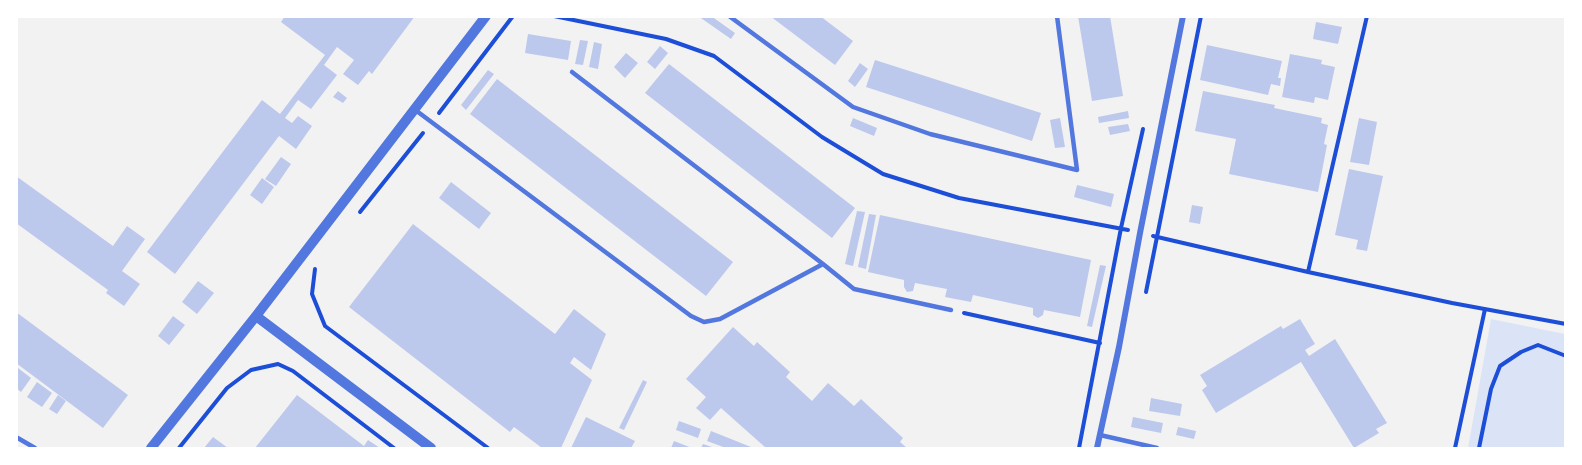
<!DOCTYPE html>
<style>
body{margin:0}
#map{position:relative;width:1582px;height:465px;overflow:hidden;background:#f2f2f2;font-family:"PT Sans Narrow",sans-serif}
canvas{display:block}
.frame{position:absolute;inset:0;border:18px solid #fff;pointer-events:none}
</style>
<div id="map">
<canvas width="1582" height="465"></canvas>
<div class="frame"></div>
</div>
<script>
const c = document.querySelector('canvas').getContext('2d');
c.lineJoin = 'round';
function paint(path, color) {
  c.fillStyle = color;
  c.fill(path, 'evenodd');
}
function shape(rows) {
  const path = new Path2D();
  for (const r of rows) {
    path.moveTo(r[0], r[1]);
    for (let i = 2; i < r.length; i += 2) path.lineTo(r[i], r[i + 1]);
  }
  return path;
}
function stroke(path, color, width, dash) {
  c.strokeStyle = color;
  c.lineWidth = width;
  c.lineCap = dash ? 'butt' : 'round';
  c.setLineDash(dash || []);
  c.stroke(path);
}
paint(shape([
 [1491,319,1565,334,1565,448,1468,448]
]), '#dbe4f7');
paint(shape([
 [285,16,415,16,372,74,369,71,358,85,343,74,354,60,337,47,324,65,337,75,311,109,298,100,285,118,292,123,298,116,312,126,296,149,279,136,175,274,147,252,262,100,280,114,325,55,281,22],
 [698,16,711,16,735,33,731,39],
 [770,16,820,16,853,41,835,65],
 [1078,16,1110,16,1123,96,1092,101],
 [1316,22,1342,27,1338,44,1313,39],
 [528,34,571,41,568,60,525,53],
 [580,40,588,41,583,65,575,64],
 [594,42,602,44,598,69,589,67],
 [1207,45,1282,61,1278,78,1281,78,1280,86,1271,84,1268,95,1200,80],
 [660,46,668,53,655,69,647,62],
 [626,53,638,63,625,78,614,67],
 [1290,54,1322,60,1321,64,1335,67,1328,100,1315,97,1314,103,1282,97],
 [875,60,1041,113,1032,141,866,87],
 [860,63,868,69,855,87,848,81],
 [669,64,855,208,832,238,645,93],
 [488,70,494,74,466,110,461,105],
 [497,79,733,262,706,296,470,114],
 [338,91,347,98,343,103,333,97],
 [1203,91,1275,105,1274,108,1322,118,1321,123,1328,125,1324,144,1327,145,1318,192,1229,174,1236,139,1195,131],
 [1128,111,1129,118,1099,123,1098,117],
 [853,118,877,128,874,136,850,126],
 [1060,118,1065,147,1055,148,1050,120],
 [1359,118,1377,122,1369,165,1350,162],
 [1128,124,1130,131,1110,135,1108,127],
 [281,157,291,164,276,186,265,179],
 [1349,169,1383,176,1367,251,1356,249,1358,240,1335,235],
 [16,176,113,246,127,226,145,239,122,271,140,284,124,306,106,293,108,290,16,223],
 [262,178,274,187,262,204,250,195],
 [451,182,491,213,479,229,439,198],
 [1077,185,1114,194,1111,207,1074,197],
 [1192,205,1203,207,1200,224,1189,222],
 [857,211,865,212,853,266,845,264],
 [869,214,876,215,866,269,858,267],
 [880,215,1091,260,1080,317,1044,310,1043,315,1038,318,1033,315,1033,308,973,295,971,302,945,297,947,289,915,283,913,291,907,292,904,287,904,280,868,272],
 [413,224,555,334,574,309,606,334,591,370,574,357,570,363,592,380,561,448,542,448,514,427,510,432,349,307],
 [1100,265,1106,266,1092,327,1087,326],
 [198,281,214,293,197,314,182,302],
 [16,312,128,395,103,428,16,363],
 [173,316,185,325,169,345,158,336],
 [1300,319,1315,344,1305,350,1309,356,1335,339,1387,423,1376,429,1379,433,1354,448,1301,362,1216,413,1202,390,1207,386,1200,375,1281,326,1283,329],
 [733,327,754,346,757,342,790,372,786,377,812,401,828,383,854,406,861,399,903,438,900,442,907,448,800,448,799,447,797,448,766,448,721,408,710,420,696,408,706,397,686,379],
 [18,368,31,378,21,392,16,388],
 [643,380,647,382,624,430,619,428],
 [37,382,52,393,42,407,27,397],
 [58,395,66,401,57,414,49,409],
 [297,395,364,446,368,440,380,448,255,448],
 [1151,398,1182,404,1180,416,1149,411],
 [586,417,635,441,631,448,571,448],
 [1133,417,1163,423,1161,433,1131,427],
 [679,421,701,429,698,438,676,430],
 [1178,427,1196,431,1194,439,1176,435],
 [711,431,751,447,750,448,726,448,707,441],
 [213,437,228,448,204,448],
 [674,441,692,448,671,448],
 [703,444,715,448,701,448]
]), '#bdc9ec');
stroke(shape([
 [554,16,666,39,714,56,822,137,883,174,959,198,1128,230],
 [439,113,513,16],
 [360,212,423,133],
 [1153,236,1308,272,1452,303,1566,324],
 [315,269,312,294,325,326,488,448],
 [1308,272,1367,16],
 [1146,292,1201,16],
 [964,313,1100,343],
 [179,448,227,388,251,370,278,364,293,371,394,448],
 [1079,448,1121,228,1143,129],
 [1455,448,1485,309],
 [1479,448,1491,389,1500,366,1521,352,1538,345,1566,356]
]), '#1d4ed8', 4);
stroke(shape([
 [729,16,853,107,930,134,1077,170,1057,16],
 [572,72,823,264,854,289,951,310],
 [414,109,691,316,704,322,720,319,823,264],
 [1100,435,1157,448],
 [16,437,35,448]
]), '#5277de', 4.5);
stroke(shape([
 [1097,448,1119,347,1140,233,1183,16]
]), '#5277de', 6);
stroke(shape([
 [256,316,431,448],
 [151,448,256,316,486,16]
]), '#5277de', 10);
</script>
